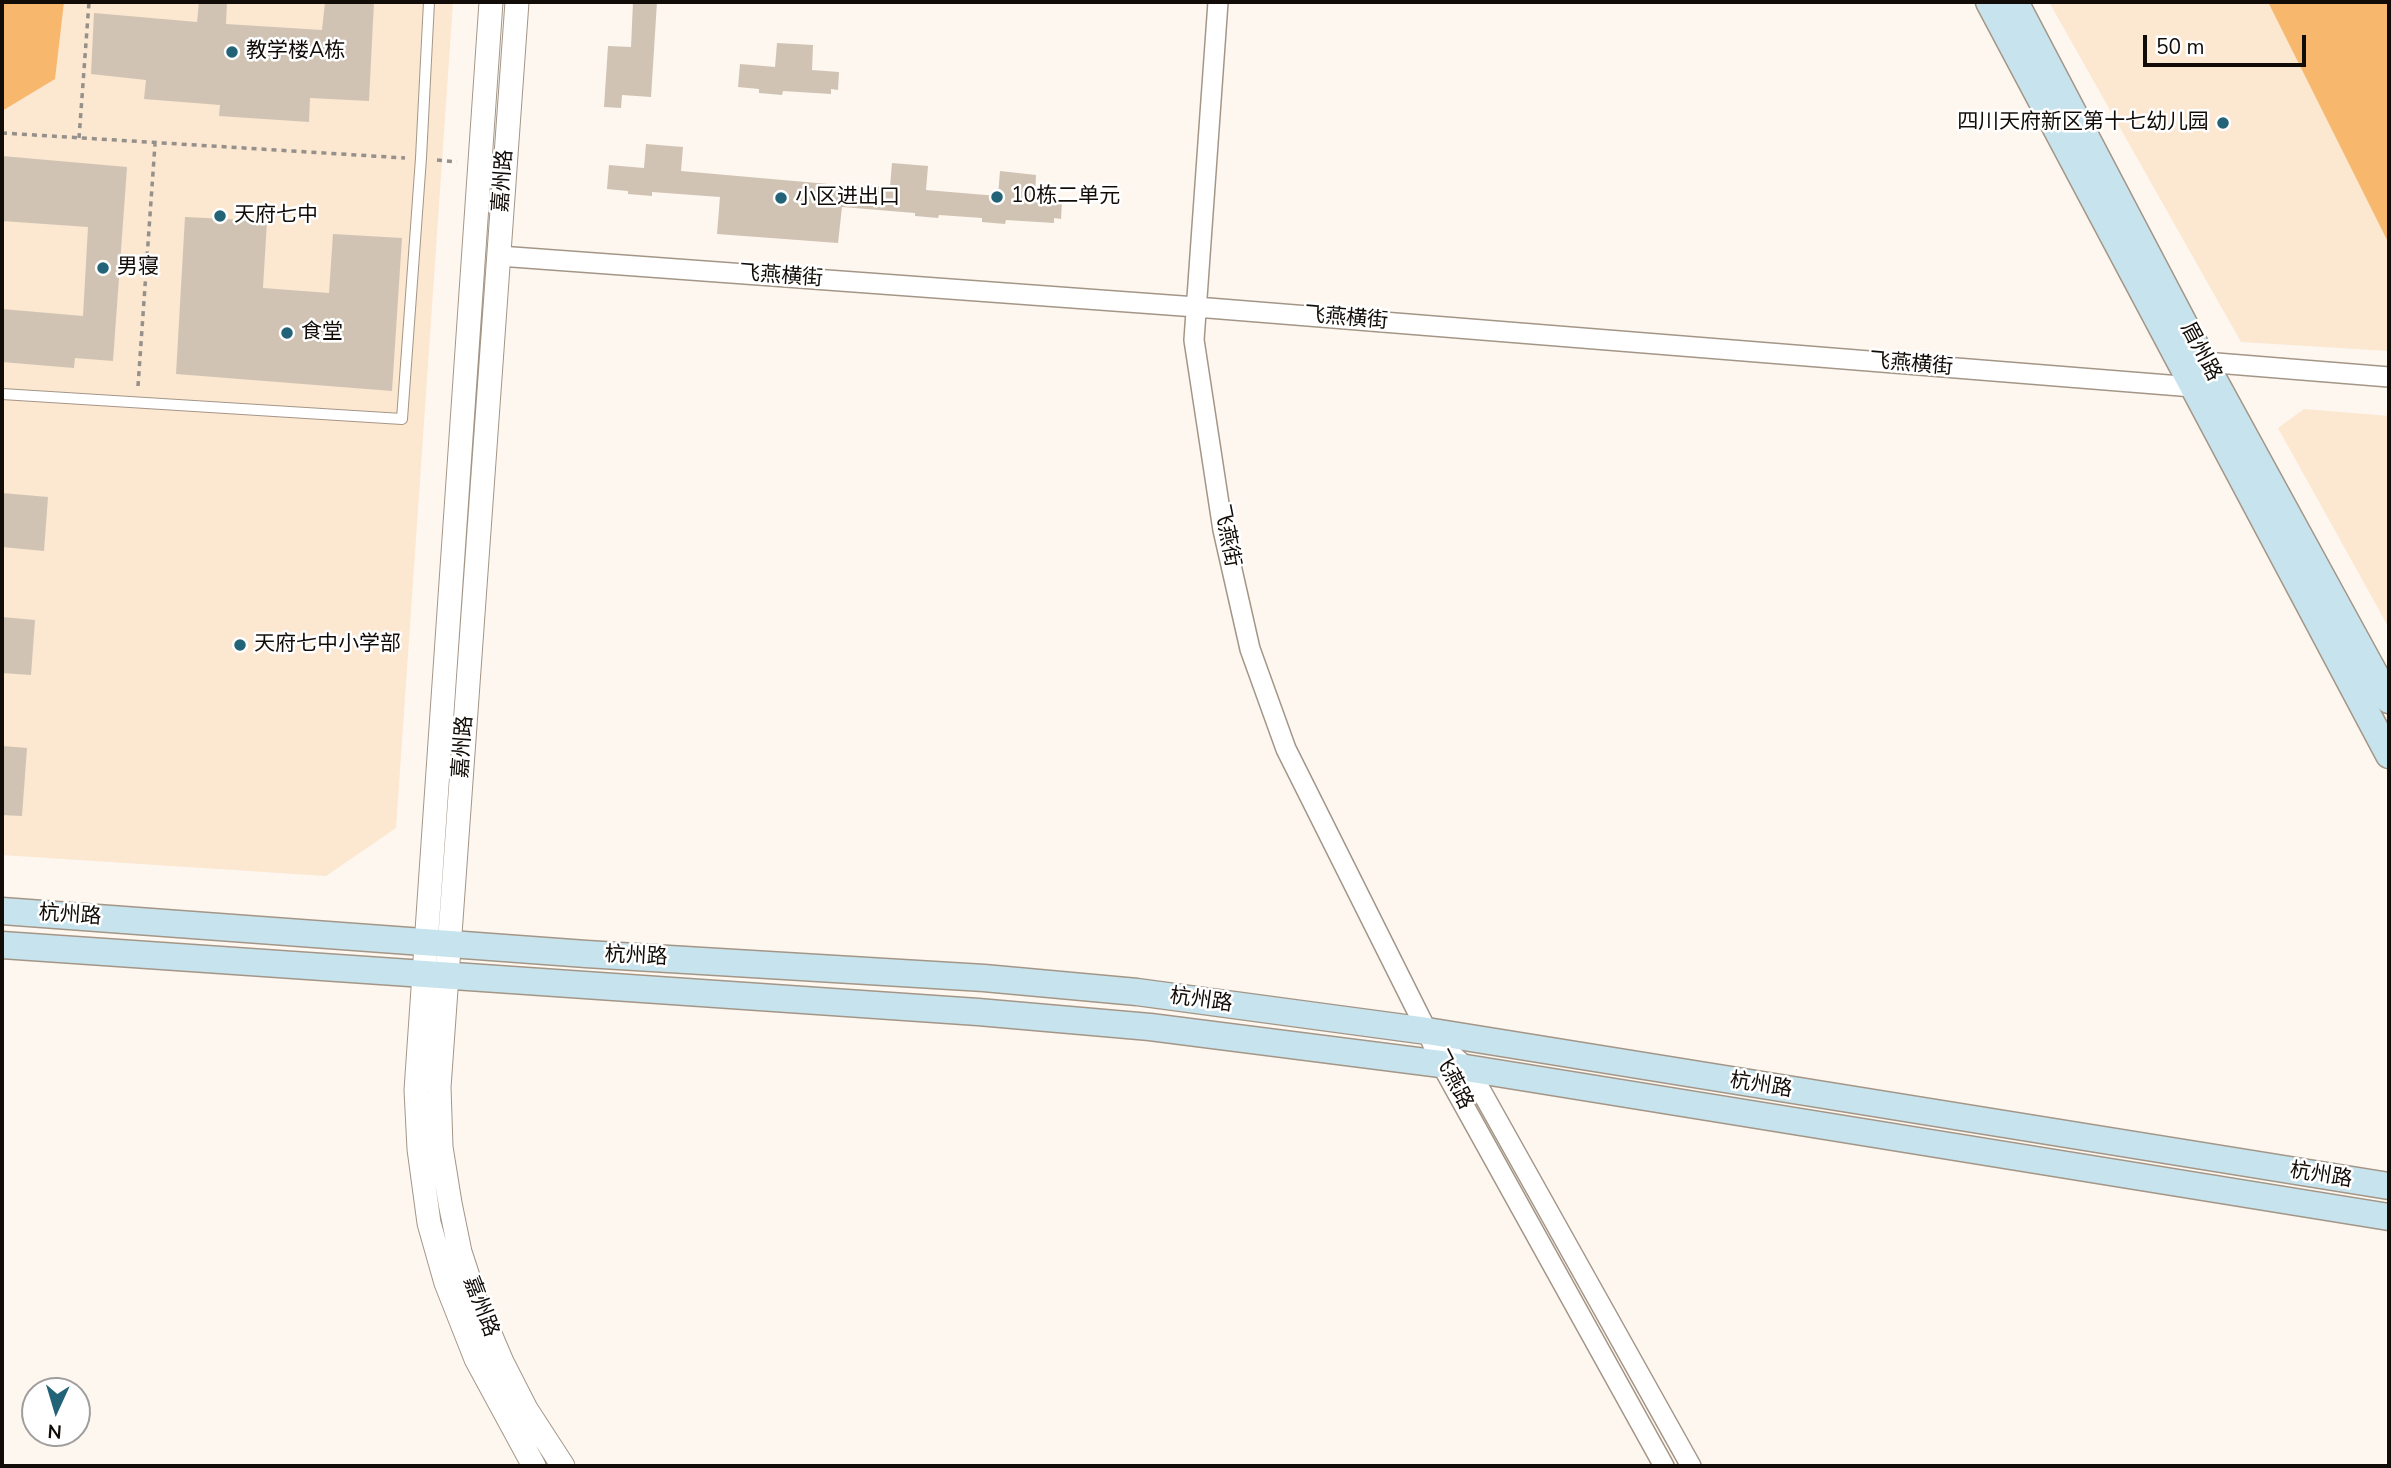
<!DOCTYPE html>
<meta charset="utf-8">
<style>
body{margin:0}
#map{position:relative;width:2391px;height:1468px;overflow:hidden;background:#fdf7f0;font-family:"Nunito Sans",sans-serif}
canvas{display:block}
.frame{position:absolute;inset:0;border:4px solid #110c07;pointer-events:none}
.north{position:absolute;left:21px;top:1377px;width:70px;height:70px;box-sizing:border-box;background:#fff;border:2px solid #a09e9c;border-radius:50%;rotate:184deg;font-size:19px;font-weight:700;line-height:28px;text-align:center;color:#110c07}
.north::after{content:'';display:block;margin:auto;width:24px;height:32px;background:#236378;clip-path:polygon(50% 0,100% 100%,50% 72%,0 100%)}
.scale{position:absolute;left:2143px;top:35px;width:163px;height:32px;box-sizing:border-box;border:4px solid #110c07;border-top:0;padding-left:9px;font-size:21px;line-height:24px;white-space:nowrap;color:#110c07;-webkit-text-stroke:5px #fff;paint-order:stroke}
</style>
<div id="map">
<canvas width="2391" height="1468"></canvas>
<div class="frame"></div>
<div class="north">N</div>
<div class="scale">50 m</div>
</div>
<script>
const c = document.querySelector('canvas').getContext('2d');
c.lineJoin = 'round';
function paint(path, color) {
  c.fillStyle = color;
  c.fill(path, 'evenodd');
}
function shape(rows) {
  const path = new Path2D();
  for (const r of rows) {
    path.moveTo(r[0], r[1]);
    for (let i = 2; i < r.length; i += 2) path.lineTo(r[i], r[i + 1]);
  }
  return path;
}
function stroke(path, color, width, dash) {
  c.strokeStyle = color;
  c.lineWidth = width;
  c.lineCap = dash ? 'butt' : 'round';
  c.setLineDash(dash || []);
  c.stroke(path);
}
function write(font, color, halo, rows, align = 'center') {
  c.font = font + ' "Nunito Sans","Noto Sans SC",sans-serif';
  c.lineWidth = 5;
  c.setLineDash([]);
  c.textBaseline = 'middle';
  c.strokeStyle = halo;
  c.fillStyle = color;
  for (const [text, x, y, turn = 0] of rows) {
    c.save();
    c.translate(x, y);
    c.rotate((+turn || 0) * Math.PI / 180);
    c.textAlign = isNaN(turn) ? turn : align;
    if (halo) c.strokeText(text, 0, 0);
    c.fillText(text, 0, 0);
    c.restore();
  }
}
paint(shape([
 [2,2,453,2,396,828,326,876,2,855],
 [2049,2,2268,2,2389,244,2389,351,2241,342],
 [2304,409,2389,416,2389,628,2278,428]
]), '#fce7d1');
paint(shape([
 [2,2,64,2,55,79,2,111],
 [2268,2,2389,2,2389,244]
]), '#f7b86e');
paint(shape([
 [199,2,227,2,226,24,322,30,325,2,374,2,369,101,310,98,309,122,219,116,220,105,144,99,146,80,91,74,94,13,197,22],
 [633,2,657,2,651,97,622,95,621,108,604,107,608,46,631,47],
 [777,43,813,45,812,70,839,72,838,90,831,89,831,94,783,91,782,95,759,93,759,89,738,87,740,64,775,67],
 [646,144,683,147,681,171,862,187,863,185,890,187,892,163,928,166,926,190,998,196,1000,171,1036,175,1035,199,1062,201,1061,219,1054,218,1054,223,1006,220,1005,224,982,222,982,218,939,215,938,218,915,216,915,213,842,207,838,243,717,234,720,197,652,192,652,196,628,194,628,191,607,189,609,165,644,168],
 [2,156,127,167,113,361,75,358,74,368,2,362,2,309,83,316,88,227,2,221],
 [185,217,267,221,263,288,329,293,333,234,402,238,392,391,176,374],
 [2,493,48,497,44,551,2,547],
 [2,617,35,620,31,675,2,673],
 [2,746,27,748,22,816,2,815]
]), '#d1c3b3');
const service = shape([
 [2,394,402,419,421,158,429,2]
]);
const minor = shape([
 [1218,2,1194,340,1223,530,1250,649,1286,749,1427,1031],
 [499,256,1196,307,2193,387],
 [2204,362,2389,377],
 [1664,1466,1441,1064,1427,1031,1470,1071,1691,1466]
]);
const tertiary = shape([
 [491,2,416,1090,419,1149,429,1223,446,1283,476,1359,534,1466],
 [517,2,439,1087,441,1147,450,1203,460,1252,476,1301,502,1362,526,1409,563,1466]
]);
const secondary = shape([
 [1989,2,2389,755],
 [2015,2,2204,362,2389,700],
 [2,911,586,954,984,978,1137,992,1427,1031,2389,1186],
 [2,945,978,1012,1150,1027,1441,1064,2389,1217]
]);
stroke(service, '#a49687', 12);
stroke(minor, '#a49687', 22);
stroke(tertiary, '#a49687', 25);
stroke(secondary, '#a49687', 29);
stroke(shape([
 [2,133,405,158],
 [79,138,89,2],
 [437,160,457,162],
 [138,386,155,144]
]), '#95908a', 3.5, [5, 5]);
stroke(service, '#fff', 10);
stroke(minor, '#fff', 19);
stroke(tertiary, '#fff', 23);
stroke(secondary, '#c7e4ee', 26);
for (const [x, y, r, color] of [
 [232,52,7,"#236378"],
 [2223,123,7,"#236378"],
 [997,197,7,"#236378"],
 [781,198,7,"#236378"],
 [220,216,7,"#236378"],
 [103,268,7,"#236378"],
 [287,333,7,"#236378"],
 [240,645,7,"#236378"]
]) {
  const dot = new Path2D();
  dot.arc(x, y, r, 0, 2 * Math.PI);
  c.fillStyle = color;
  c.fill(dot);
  stroke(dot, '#fff', 2.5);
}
write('21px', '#110c07', '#fff', [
 ["教学楼A栋",246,52],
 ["四川天府新区第十七幼儿园",2209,123,"right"],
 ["10栋二单元",1011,197],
 ["小区进出口",795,198],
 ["天府七中",234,216],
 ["男寝",117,268],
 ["食堂",301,333],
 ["天府七中小学部",254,645]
], 'left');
write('21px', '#110c07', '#fff', [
 ["嘉州路",504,181,-86],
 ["飞燕横街",781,277,4],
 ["飞燕横街",1346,319,5],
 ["眉州路",2200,352,62],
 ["飞燕横街",1911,365,5],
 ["飞燕街",1226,536,79],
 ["嘉州路",464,747,-86],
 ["杭州路",70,916,4],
 ["杭州路",636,957,3],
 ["杭州路",1201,1001,8],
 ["飞燕路",1452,1080,63],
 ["杭州路",1761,1086,9],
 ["杭州路",2321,1176,9],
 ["嘉州路",480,1307,69]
]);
</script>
